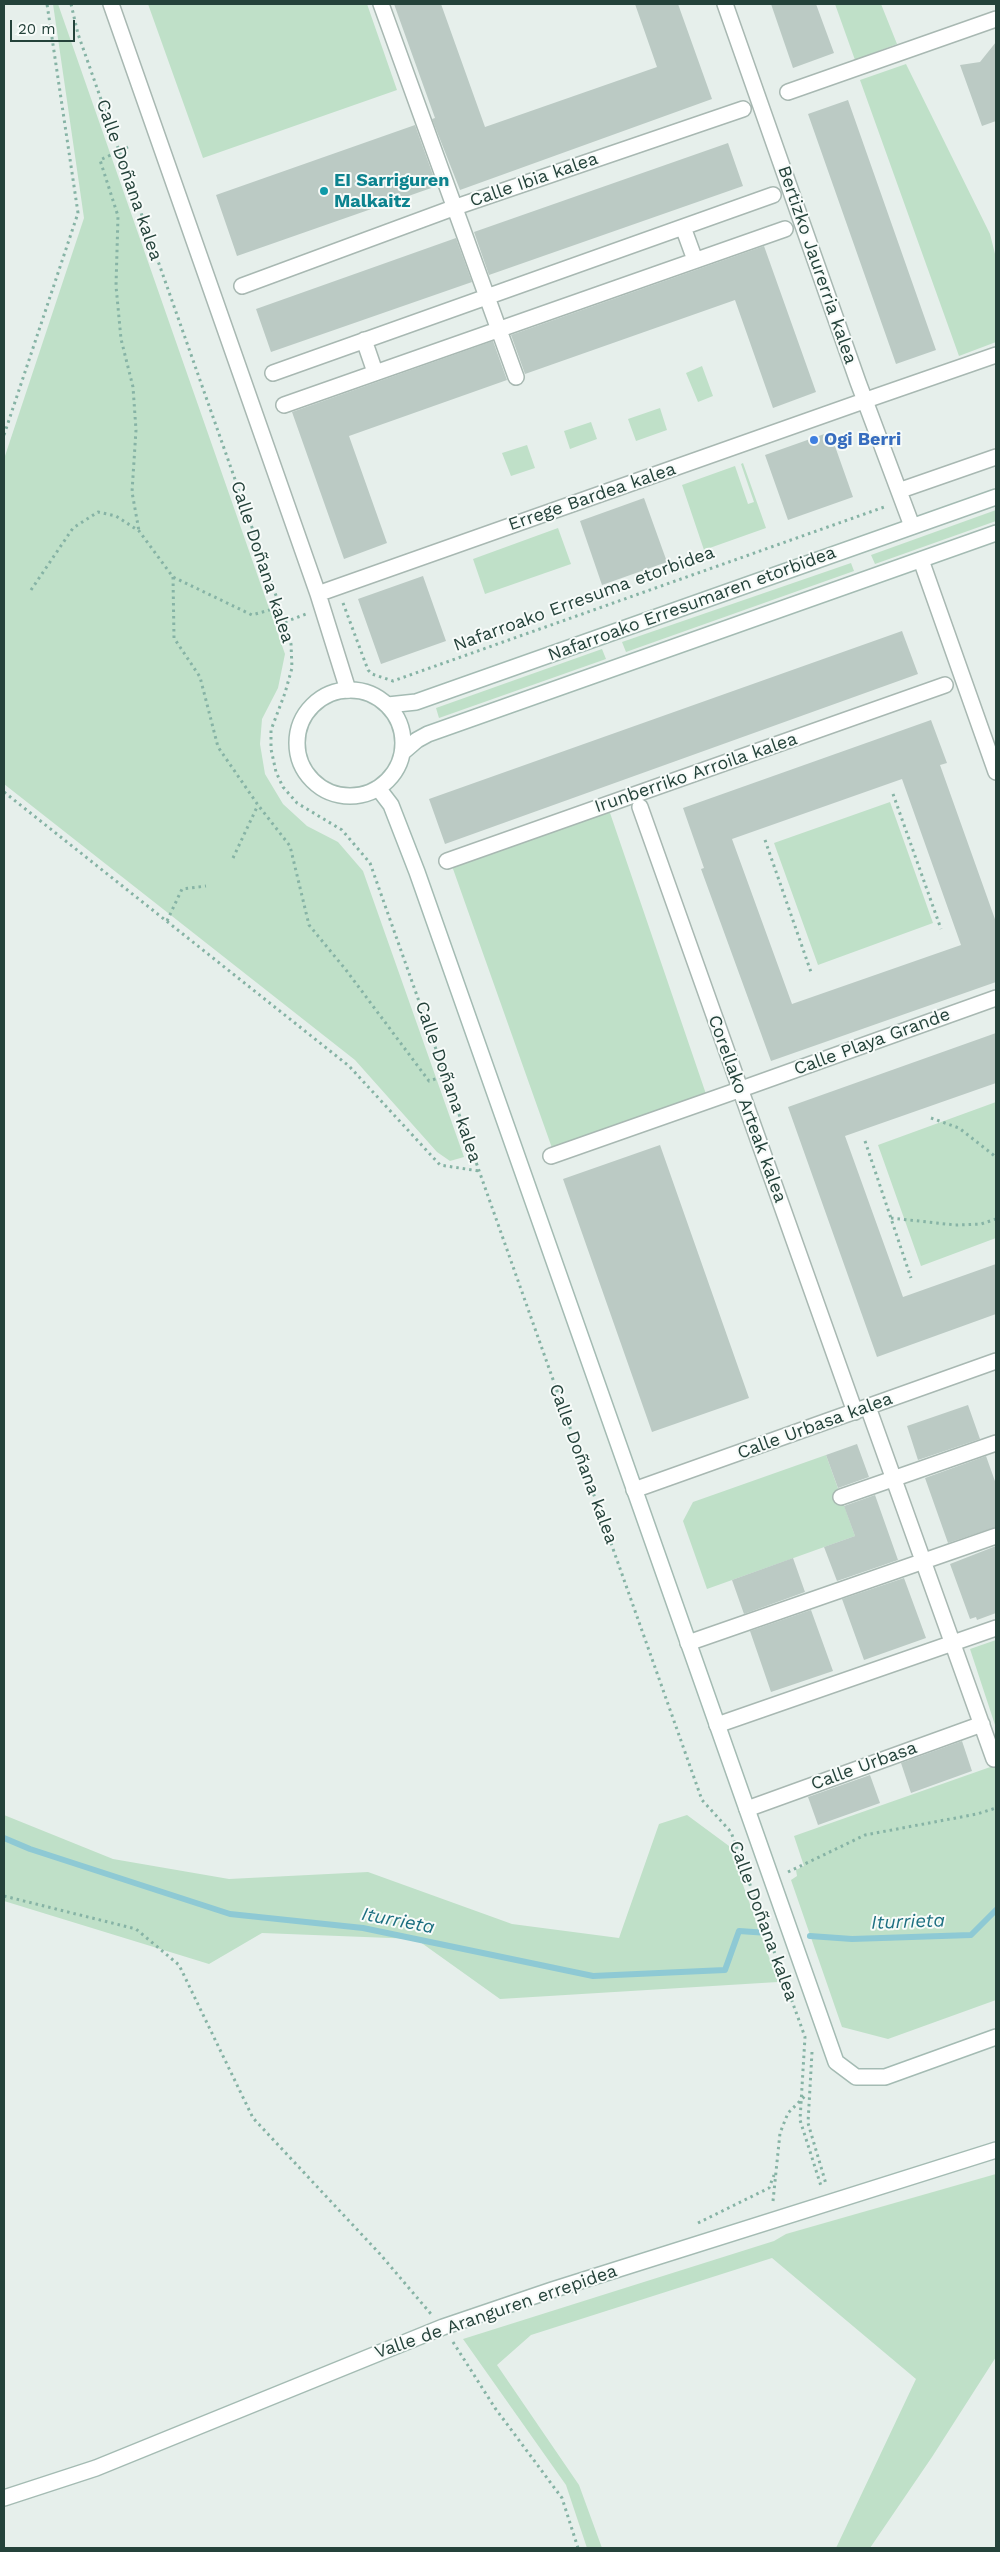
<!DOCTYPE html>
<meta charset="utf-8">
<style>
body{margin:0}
#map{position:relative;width:1000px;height:2552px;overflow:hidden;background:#e6efeb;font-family:"Work Sans",sans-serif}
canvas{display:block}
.frame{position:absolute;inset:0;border:5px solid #24423a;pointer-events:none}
.scale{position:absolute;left:10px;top:20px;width:65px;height:22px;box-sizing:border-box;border:2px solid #24423a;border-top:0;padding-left:6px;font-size:15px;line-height:18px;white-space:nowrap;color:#24423a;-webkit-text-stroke:4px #f7fbf9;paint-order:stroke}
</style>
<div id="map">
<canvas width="1000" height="2552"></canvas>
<div class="frame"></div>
<div class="scale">20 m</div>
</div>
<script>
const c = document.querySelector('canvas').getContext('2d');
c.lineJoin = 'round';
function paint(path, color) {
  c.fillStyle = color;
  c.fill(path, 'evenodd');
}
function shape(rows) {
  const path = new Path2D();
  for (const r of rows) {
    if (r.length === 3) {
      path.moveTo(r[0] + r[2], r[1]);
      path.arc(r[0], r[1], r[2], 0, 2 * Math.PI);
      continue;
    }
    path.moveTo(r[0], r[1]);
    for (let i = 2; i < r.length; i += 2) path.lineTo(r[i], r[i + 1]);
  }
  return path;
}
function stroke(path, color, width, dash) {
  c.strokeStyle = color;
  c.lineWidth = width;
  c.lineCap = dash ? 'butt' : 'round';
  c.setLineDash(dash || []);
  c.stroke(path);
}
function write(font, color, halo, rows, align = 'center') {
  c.font = font + ' "Work Sans",sans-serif';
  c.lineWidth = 4;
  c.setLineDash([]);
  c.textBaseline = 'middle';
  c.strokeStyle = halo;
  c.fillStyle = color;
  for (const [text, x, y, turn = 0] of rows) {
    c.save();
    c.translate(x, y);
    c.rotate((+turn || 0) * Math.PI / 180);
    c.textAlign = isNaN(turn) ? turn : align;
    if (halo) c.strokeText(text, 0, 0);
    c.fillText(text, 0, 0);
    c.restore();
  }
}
paint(shape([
 [53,4,58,4,285,654,278,688,262,719,260,744,265,774,283,804,307,826,338,842,363,871,464,1157,450,1161,437,1152,355,1060,4,784,4,459,84,218],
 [148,4,367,4,397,90,203,158],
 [835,4,881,4,897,44,855,60],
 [906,64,990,234,996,258,996,342,959,356,860,80],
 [702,366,713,396,698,402,686,373],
 [660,408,667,430,636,441,628,419],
 [591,422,597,439,570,449,564,431],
 [527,445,535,468,511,476,502,453],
 [743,463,766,528,704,550,682,485,735,466,748,504,754,502,741,464],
 [996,510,996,521,875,564,871,555],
 [558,528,571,564,485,594,473,559],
 [851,563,854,571,626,652,622,642],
 [602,649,606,659,439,718,436,708],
 [890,802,933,923,818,965,774,843],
 [609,810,706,1094,552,1148,452,866],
 [996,1102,996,1238,921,1266,878,1145],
 [826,1455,855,1536,707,1589,683,1521,693,1502],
 [996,1640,996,1728,970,1649],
 [996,1765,996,2000,888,2039,842,2027,791,1880,797,1876,796,1870,804,1866,794,1836],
 [4,1815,113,1859,229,1879,368,1872,512,1924,619,1938,659,1824,687,1815,729,1846,778,1982,500,1999,416,1939,262,1933,209,1964,4,1901],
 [996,2174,996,2357,932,2457,870,2548,836,2548,916,2379,772,2258,531,2335,497,2365,579,2485,602,2548,587,2548,566,2485,463,2339,774,2241,786,2234]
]), '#bfe0c8');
stroke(shape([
 [4,1838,30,1849,230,1914,363,1928,593,1976,725,1970,739,1931,768,1933],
 [810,1936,852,1939,971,1935,996,1910]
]), '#8ec9d4', 6);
paint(shape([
 [394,4,441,4,485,127,657,67,635,4,678,4,712,99,460,190,432,119,435,118],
 [771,4,816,4,834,53,793,68],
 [996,42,996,121,982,126,960,65,980,62],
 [848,100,936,350,896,364,808,114],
 [415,125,437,186,237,256,216,195],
 [728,143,743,186,489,275,474,232],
 [456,238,472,282,271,352,256,309],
 [764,246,816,392,773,408,735,300,525,374,511,335],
 [493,341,507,380,349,436,387,543,344,559,292,412],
 [830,432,853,497,788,520,765,455],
 [644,498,667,562,602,585,580,521],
 [423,576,446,641,381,664,358,599],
 [902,631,918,674,445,844,429,799],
 [931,720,947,763,940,765,996,922,996,982,771,1061,701,869,704,868,683,808],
 [902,779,961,945,792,1004,732,839],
 [996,1033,996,1083,845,1136,903,1297,996,1264,996,1314,877,1357,788,1107],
 [660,1145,749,1398,652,1432,563,1179],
 [968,1405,980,1439,918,1460,907,1426],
 [857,1444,869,1477,838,1488,826,1455],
 [986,1456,996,1484,996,1527,948,1543,925,1478],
 [875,1495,898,1560,837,1581,824,1547,855,1536,844,1506],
 [996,1546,996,1613,977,1620,976,1617,970,1619,950,1564],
 [793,1558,805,1592,744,1614,732,1580],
 [904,1578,926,1638,864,1660,842,1599],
 [811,1610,833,1671,771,1692,750,1631],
 [962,1741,972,1771,911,1793,901,1763],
 [870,1775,880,1803,818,1825,808,1797]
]), '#bbcac4');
const street = shape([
 [111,4,318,594,348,690],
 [381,4,516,377],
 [725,4,858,382,912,526],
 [788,92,996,19],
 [683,227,695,260],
 [242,286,453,208,743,109],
 [364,340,375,372],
 [273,373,773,195],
 [872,398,996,355],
 [284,405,785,229],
 [904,489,996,457],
 [921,560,996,772],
 [326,591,858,403],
 [640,807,855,1412],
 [447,861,945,685],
 [747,1087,996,998],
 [551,1156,733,1092],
 [868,1407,994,1759],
 [634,1490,996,1361],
 [841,1497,996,1443],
 [688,1643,996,1536],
 [717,1725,996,1628],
 [747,1809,982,1724]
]);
const secondary = shape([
 [350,743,53],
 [388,705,416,702,996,497],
 [403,752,417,740,428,734,996,533],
 [378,788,391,805,417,872,836,2062,856,2077,885,2077,996,2037],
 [4,2498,96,2468,443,2327,552,2290,996,2150]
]);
stroke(street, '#a8b8b2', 18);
stroke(secondary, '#a4bbb3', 18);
stroke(shape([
 [71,4,78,34,280,607,291,644,292,668,285,693,271,730,271,749,276,772,283,787,297,803,342,830,370,863,702,1800,731,1832,805,2037,800,2120,821,2186],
 [128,147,100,160,118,216,116,286,121,339,133,387,136,430,132,492,139,531],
 [4,435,78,213,47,4],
 [173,577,174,638,200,677,218,747,258,805,290,846,309,925,346,970,429,1081,454,1073],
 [31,590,73,528,98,512,116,516,139,531,173,577,252,615,280,607],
 [343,603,368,670,372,674,393,681,887,506],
 [285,622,306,614],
 [4,792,349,1066,440,1165,479,1171],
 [893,794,941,929],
 [765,840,812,975],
 [233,858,258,805],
 [167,921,182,889,206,886],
 [931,1118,959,1128,996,1157],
 [865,1141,911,1278],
 [891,1218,955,1225,981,1224,996,1219],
 [788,1872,865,1835,977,1814,996,1808],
 [4,1896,136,1929,179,1965,253,2118,380,2254,431,2314],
 [812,2052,808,2123,826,2184],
 [773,2201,780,2133,788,2113,807,2094],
 [698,2223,769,2188,774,2175],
 [453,2342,495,2408,562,2498,578,2548]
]), '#86b3a5', 3, [2.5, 4]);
stroke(street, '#fff', 15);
stroke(secondary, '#fff', 15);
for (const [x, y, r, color] of [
 [324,191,5,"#0f9aa8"],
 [814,440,5,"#3f7fe0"]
]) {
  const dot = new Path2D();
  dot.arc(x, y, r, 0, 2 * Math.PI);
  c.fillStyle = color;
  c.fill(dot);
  stroke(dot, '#f7fbf9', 2);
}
write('18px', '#24423a', '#f7fbf9', [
 ["Calle Doñana kalea",129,180,71],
 ["Calle Ibia kalea",534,180,-19],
 ["Bertizko Jaurerria kalea",817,265,71],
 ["Errege Bardea kalea",592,497,-19],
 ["Calle Doñana kalea",262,562,72],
 ["Nafarroako Erresuma etorbidea",584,599,-20],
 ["Nafarroako Erresumaren etorbidea",692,604,-20],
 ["Irunberriko Arroila kalea",696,773,-19],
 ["Calle Playa Grande",872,1042,-20],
 ["Calle Doñana kalea",448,1082,71],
 ["Corellako Arteak kalea",747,1109,70],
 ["Calle Urbasa kalea",815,1426,-20],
 ["Calle Doñana kalea",583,1464,70],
 ["Calle Urbasa",864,1766,-20],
 ["Calle Doñana kalea",763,1921,70],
 ["Valle de Aranguren errepidea",496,2312,-19]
]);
write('bold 18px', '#0d838f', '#f7fbf9', [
 ["EI Sarriguren",334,181],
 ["Malkaitz",334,202]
], 'left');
write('bold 18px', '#366cbe', '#f7fbf9', [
 ["Ogi Berri",824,440]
], 'left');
write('italic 19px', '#1c6f80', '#f7fbf9', [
 ["Iturrieta",398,1921,11],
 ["Iturrieta",908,1922,-2]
]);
</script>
